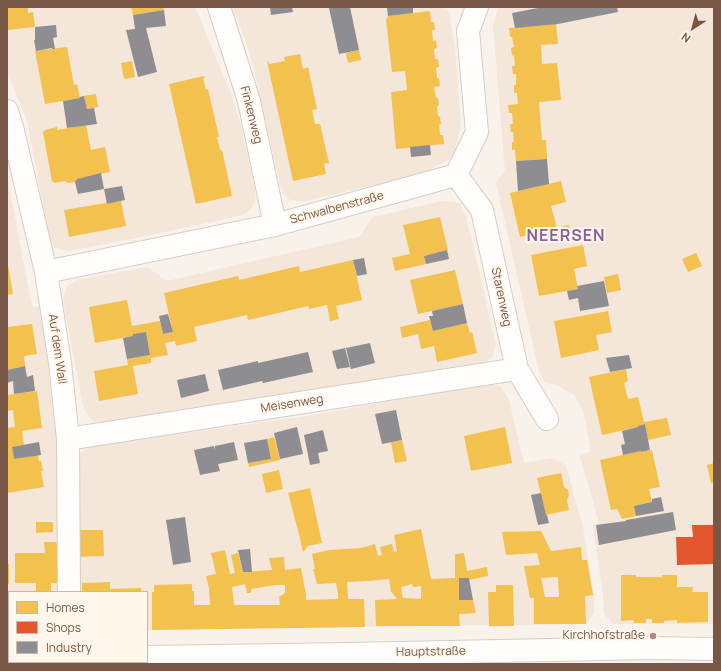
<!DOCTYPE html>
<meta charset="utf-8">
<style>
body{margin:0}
#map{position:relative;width:721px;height:671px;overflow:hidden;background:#f8f2ea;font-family:Manrope,sans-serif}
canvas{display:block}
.frame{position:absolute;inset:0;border:8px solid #795746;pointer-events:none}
.legend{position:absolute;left:8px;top:591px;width:140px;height:72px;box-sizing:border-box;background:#fff7ec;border:1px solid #c9b7aa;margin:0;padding:5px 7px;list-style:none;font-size:12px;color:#795746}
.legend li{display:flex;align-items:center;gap:8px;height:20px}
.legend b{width:20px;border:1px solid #c9b7aa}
.north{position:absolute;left:673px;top:8px;width:40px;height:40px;-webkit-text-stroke:3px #fff7ec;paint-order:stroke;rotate:216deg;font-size:11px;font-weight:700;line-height:16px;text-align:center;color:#795746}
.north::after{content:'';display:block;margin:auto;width:14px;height:18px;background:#795746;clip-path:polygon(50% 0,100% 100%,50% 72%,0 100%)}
</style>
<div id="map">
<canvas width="721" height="671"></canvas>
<div class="frame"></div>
<ul class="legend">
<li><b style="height:11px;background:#f2c14e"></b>Homes</li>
<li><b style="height:11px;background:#e4572e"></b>Shops</li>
<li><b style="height:11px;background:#8d8d92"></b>Industry</li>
</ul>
<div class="north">N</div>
</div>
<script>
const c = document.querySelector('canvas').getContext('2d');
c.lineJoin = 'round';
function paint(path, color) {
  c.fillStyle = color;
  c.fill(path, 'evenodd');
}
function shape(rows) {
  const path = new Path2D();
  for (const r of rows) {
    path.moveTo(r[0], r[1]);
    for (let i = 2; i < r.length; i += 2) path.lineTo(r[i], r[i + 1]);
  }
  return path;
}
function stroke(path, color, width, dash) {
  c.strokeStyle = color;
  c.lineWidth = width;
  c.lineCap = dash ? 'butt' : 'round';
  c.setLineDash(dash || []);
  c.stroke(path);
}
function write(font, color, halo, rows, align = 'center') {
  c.font = font + ' Manrope,sans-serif';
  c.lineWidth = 4;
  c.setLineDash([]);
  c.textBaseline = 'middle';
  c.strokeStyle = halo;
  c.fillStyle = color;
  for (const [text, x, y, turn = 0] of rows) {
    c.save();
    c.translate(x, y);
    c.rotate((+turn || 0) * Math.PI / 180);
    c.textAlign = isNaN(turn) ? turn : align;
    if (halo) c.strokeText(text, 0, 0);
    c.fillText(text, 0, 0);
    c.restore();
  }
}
paint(shape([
 [7,7,195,7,231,94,240,121,256,195,253,207,243,215,142,237,68,251,55,248,49,238,27,120,7,73],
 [232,7,441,7,449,13,455,48,461,124,453,157,425,173,301,202,288,199,281,189,253,65,245,39],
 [498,7,714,7,714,624,614,624,604,614,603,595,593,525,599,523,580,456,591,451,583,410,574,395,557,385,544,382,539,371,496,183,505,171,493,26],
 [7,174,32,307,42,306,56,439,59,592,9,592,9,632,7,632],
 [442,201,459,203,466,216,496,344,493,357,480,365,106,424,91,420,83,406,63,300,66,287,77,280,147,267,167,281,359,237,373,217],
 [485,384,500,386,509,400,524,463,553,458,566,466,583,527,594,595,594,613,586,624,515,625,514,626,489,627,488,625,147,630,147,592,76,592,75,467,81,452,93,446,301,417]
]), '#f4e6d8');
paint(shape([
 [7,7,28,7,28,13,33,12,35,27,7,30],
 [131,7,163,7,164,10,133,15],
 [430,11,431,22,434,22,435,30,432,30,433,41,436,40,437,48,434,49,435,59,438,59,439,67,436,68,437,79,439,78,440,86,434,87,436,98,438,98,439,105,437,106,438,116,440,117,441,124,439,125,440,135,443,135,444,144,396,149,391,92,407,90,405,71,392,72,386,20,388,16],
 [556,24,558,44,541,45,542,64,557,63,561,100,539,102,542,140,546,140,547,159,516,161,515,150,512,150,512,142,514,142,513,132,511,132,510,124,513,124,512,113,509,113,508,105,518,104,517,93,514,93,514,85,516,85,516,74,513,74,512,66,515,66,514,55,512,56,511,48,514,47,512,37,510,37,509,28],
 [67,47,74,85,77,84,80,98,45,104,35,51],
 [359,50,361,60,348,63,346,53],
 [300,54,303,69,308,67,317,109,312,110,315,124,320,124,329,163,324,164,326,174,293,181,267,61,268,61,269,64,285,61,284,57],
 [132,61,135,77,124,79,121,63],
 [204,76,205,78,203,78,206,90,208,89,219,137,217,137,220,150,222,150,232,196,196,204,169,84],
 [96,94,98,107,87,109,84,96],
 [86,125,91,150,105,147,110,172,77,179,75,182,68,183,65,181,55,183,52,181,43,132,45,130,57,127,57,130],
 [561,181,566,202,551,206,557,228,569,225,571,235,559,238,557,228,520,237,510,193],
 [121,201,126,226,69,237,64,210,106,203,107,204],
 [440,217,448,250,424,256,426,264,395,271,392,258,410,254,403,225],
 [583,245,587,266,574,269,578,289,539,296,531,255],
 [696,253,702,266,688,272,682,259],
 [353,260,362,300,336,306,339,319,330,321,327,305,309,309,308,306,248,320,247,315,194,327,197,341,176,346,175,341,165,343,168,355,151,358,151,363,133,366,138,394,99,401,94,371,128,365,127,359,150,355,146,332,133,334,133,336,95,343,89,307,127,300,132,326,160,321,163,334,173,332,164,293,238,276,239,280,299,266,300,272],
 [7,265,8,265,13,294,7,295],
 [455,270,463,304,418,314,410,280],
 [618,274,621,290,607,293,604,277],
 [608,311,612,332,596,335,599,350,561,358,554,321],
 [430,320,433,331,467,323,470,333,472,332,477,353,437,362,434,346,421,349,418,334,402,338,400,327],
 [32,324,37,354,24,356,25,366,7,370,7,327],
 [626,369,628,381,624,383,628,399,638,397,644,422,667,418,671,435,648,440,645,424,638,426,638,427,602,435,589,377],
 [37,391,42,428,22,431,24,445,12,447,14,459,38,455,39,461,41,461,43,471,41,471,44,487,7,493,7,428,15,427,13,410,7,411,7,395],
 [505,427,512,463,471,471,464,436],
 [274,437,280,460,249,467,248,463,271,459,267,439],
 [402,440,407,461,395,463,391,442],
 [652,450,660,487,649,489,652,502,634,506,636,516,622,519,617,509,611,510,600,460,641,451,641,452],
 [714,463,714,483,711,483,707,465],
 [279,470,283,489,266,493,262,474],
 [561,473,564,487,568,490,569,495,567,500,569,510,546,515,537,478],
 [310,488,322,543,308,546,303,552,299,534,288,493],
 [36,522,53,522,53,532,36,533],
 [421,529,431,579,455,578,455,554,464,553,467,571,487,567,488,576,469,580,469,578,459,578,459,600,473,600,476,613,459,614,460,626,376,626,375,600,397,599,391,591,389,579,368,581,347,582,348,599,364,599,365,627,152,630,152,592,154,592,154,585,192,584,192,591,194,591,194,605,210,605,209,588,206,576,216,574,211,553,225,550,230,574,235,573,231,555,238,553,243,572,272,570,269,558,284,557,285,570,301,568,306,595,306,600,338,599,338,594,336,583,317,584,313,569,315,569,312,554,329,550,361,548,375,544,378,556,382,555,380,547,392,544,394,552,397,551,394,535],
 [245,584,247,593,251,593,251,589,275,585,285,585,285,593,279,597,280,605,234,605,232,587],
 [412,584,413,587,421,586,421,599,403,598,401,587],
 [76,530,103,530,104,556,76,557],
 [541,531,551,551,581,547,582,560,587,560,593,595,585,596,586,624,534,624,534,598,530,598,524,566,540,565,537,553,506,555,502,532],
 [558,577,559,597,545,597,541,578],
 [44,542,58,542,59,583,51,583,51,592,36,592,36,583,15,583,15,553,45,553],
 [7,564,9,564,9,584,7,584],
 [621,575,636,575,636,577,662,577,662,575,677,575,677,587,693,587,692,592,708,592,708,622,677,623,677,620,664,621,664,623,652,623,652,619,646,619,646,623,634,623,634,620,621,621],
 [110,582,110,589,141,588,141,592,82,592,82,583],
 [496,585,513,585,514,626,489,626,488,592,496,592]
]), '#f2c14e');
paint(shape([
 [692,525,714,525,714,564,677,565,676,537,693,537]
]), '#e4572e');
paint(shape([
 [270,7,292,7,293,12,271,15],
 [339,7,350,7,359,50,339,54,329,8],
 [387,7,413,7,413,13,388,16],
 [543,7,617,7,618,12,558,24,515,28,512,13],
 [164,10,166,26,146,28,157,72,138,77,126,30,135,29,133,15],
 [56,25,57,37,53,38,55,49,52,49,52,48,36,51,34,40,35,40,35,27],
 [84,96,87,109,94,108,97,124,67,128,63,101,80,98,80,97],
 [430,145,431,155,411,157,410,147],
 [547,159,549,184,518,191,516,161],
 [101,173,104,189,122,186,125,200,107,204,104,189,78,194,75,182,77,179],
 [557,228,559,238,535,243,533,233],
 [447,250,449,259,426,264,424,256],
 [364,258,367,274,357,276,353,260],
 [604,281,609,306,580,311,578,298,569,300,567,291,578,289,577,286],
 [463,304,467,323,433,331,429,316,433,316,432,311],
 [168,314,173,332,163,334,159,316],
 [146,332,150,355,127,359,123,338,133,336,133,334],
 [370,343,375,363,351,369,346,348],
 [345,348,350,367,337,369,332,351],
 [308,352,313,372,263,383,262,381,223,390,218,370,258,361,258,363],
 [629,355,632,368,610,372,606,358],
 [25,366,27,377,33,375,35,391,14,394,13,381,7,383,7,370],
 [205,374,209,391,181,398,177,380],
 [396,410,402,440,382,444,375,414],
 [645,424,650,450,641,452,641,451,623,455,621,445,625,444,622,431,638,427,638,426],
 [297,427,303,454,280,459,274,433],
 [323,430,328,451,318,453,320,463,310,465,304,435],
 [267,439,271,459,248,463,244,443],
 [39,442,41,455,14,459,12,447],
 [234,442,238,460,218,464,220,471,200,475,194,450,214,446,215,450,215,446],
 [541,493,546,515,547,515,549,523,538,525,531,495],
 [661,497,664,511,636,516,634,506,652,502,652,499],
 [673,512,676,530,599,545,596,525,626,521,626,520],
 [185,517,191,562,173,565,166,520],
 [250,549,252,572,243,572,238,550],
 [459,578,469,578,473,600,459,600]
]), '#8d8d92');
const minor = shape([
 [219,7,249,101,275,225],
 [7,111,13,131,46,272,60,363,68,439,69,592],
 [456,175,482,210,517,369,547,419],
 [46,272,275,225,456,175,477,132,468,31,477,7],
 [68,439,517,369]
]);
const tertiary = shape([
 [147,657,348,654,652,648,714,649],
 [7,658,9,658]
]);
stroke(minor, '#d6cdc6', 24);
stroke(tertiary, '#d6cdc6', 24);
stroke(minor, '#fefdfc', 22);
stroke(tertiary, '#fefdfc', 22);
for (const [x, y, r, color] of [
 [653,636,4,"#a58d7f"]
]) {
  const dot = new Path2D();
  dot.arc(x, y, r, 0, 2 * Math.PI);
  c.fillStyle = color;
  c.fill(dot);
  stroke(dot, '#fff7ec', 1.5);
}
write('12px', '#795746', '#fff7ec', [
 ["Finkenweg",251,115,76],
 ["Schwalbenstraße",337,208,-15],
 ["Starenweg",501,297,78],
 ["Auf dem Wall",57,349,82],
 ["Meisenweg",292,404,-9],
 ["Hauptstraße",431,652,-1]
]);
write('12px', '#795746', '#fff7ec', [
 ["Kirchhofstraße",645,636]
], 'right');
c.letterSpacing = '1px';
write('bold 16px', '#87619e', '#fff7ec', [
 ["NEERSEN",566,237]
]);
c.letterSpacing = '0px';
</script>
